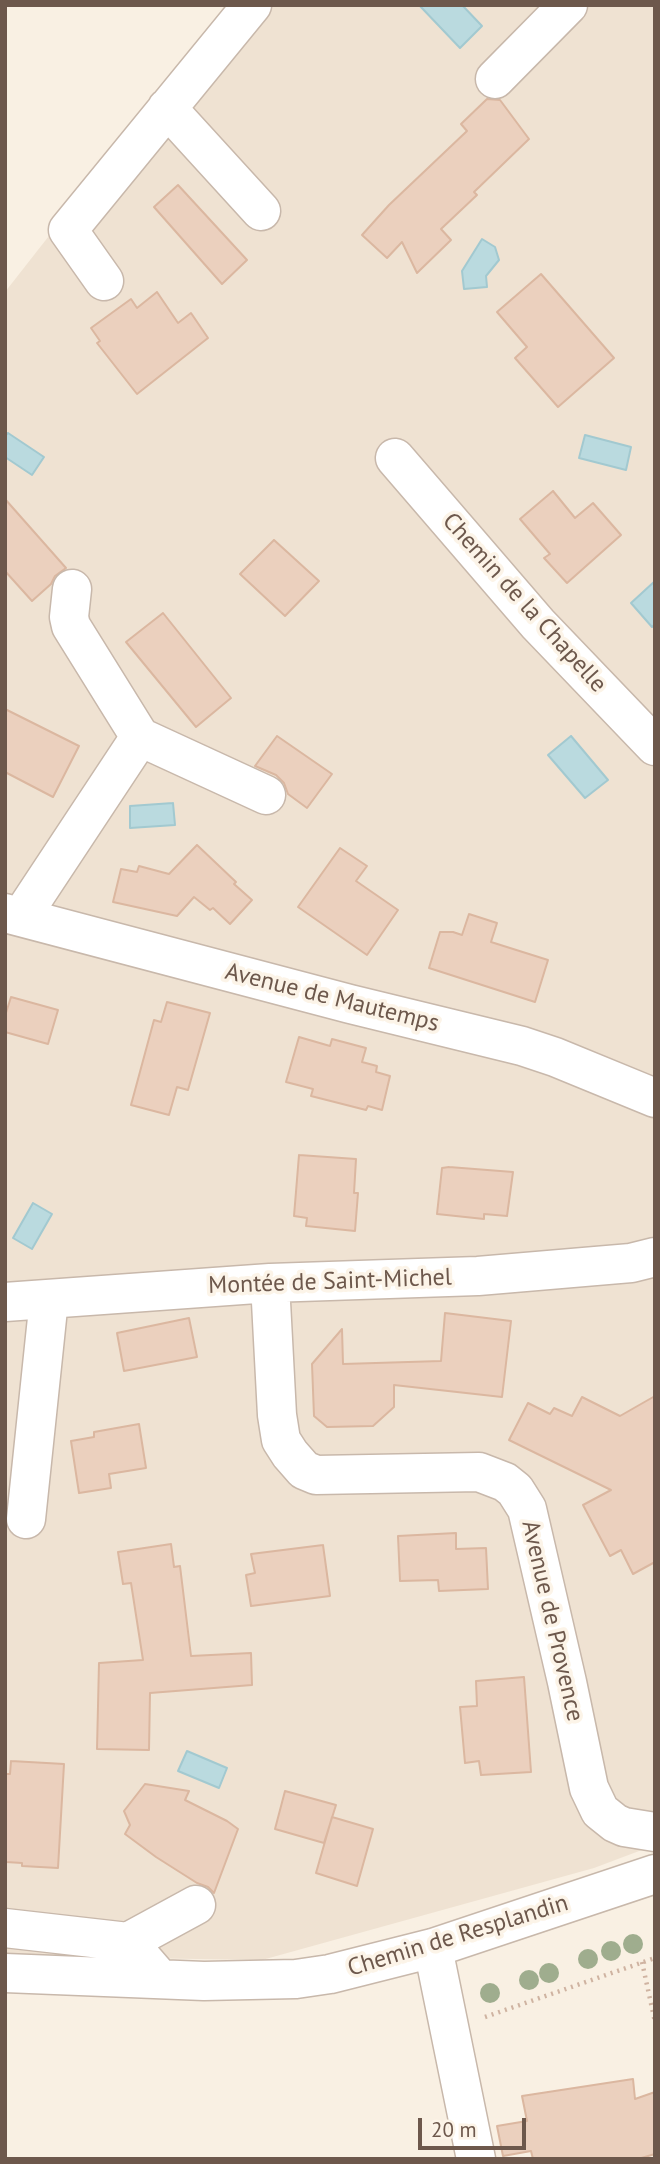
<!DOCTYPE html>
<meta charset="utf-8">
<style>
body{margin:0}
#map{position:relative;width:660px;height:2164px;overflow:hidden;background:#f9f0e3;font-family:"PT Sans",sans-serif}
canvas{display:block}
.frame{position:absolute;inset:0;border:7px solid #6d584c;pointer-events:none}
.scale{position:absolute;left:418px;top:2118px;width:108px;height:32px;box-sizing:border-box;border:4px solid #6d584c;border-top:0;padding-left:9px;font-size:21px;line-height:24px;white-space:nowrap;color:#6d584c;-webkit-text-stroke:5px #fcf4e8;paint-order:stroke}
</style>
<div id="map">
<canvas width="660" height="2164"></canvas>
<div class="frame"></div>
<div class="scale">20 m</div>
</div>
<script>
const c = document.querySelector('canvas').getContext('2d');
c.lineJoin = 'round';
function paint(path, color) {
  c.fillStyle = color;
  c.fill(path, 'evenodd');
}
function shape(rows) {
  const path = new Path2D();
  for (const r of rows) {
    path.moveTo(r[0], r[1]);
    for (let i = 2; i < r.length; i += 2) path.lineTo(r[i], r[i + 1]);
  }
  return path;
}
function stroke(path, color, width, dash) {
  c.strokeStyle = color;
  c.lineWidth = width;
  c.lineCap = dash ? 'butt' : 'round';
  c.setLineDash(dash || []);
  c.stroke(path);
}
function write(font, color, halo, rows, align = 'center') {
  c.font = font + ' "PT Sans",sans-serif';
  c.lineWidth = 7;
  c.setLineDash([]);
  c.textBaseline = 'middle';
  c.strokeStyle = halo;
  c.fillStyle = color;
  for (const [text, x, y, turn = 0] of rows) {
    c.save();
    c.translate(x, y);
    c.rotate((+turn || 0) * Math.PI / 180);
    c.textAlign = isNaN(turn) ? turn : align;
    if (halo) c.strokeText(text, 0, 0);
    c.fillText(text, 0, 0);
    c.restore();
  }
}
paint(shape([
 [230,5,655,5,655,1845,594,1868,262,1960,5,1956,5,292]
]), '#efe2d2');
const water = shape([
 [419,5,462,5,482,26,460,48,419,5],
 [482,239,495,247,499,260,486,276,487,287,464,289,462,271,482,239],
 [8,433,44,457,32,475,5,457,5,436,8,433],
 [585,435,631,447,626,470,579,458,585,435],
 [655,581,655,624,652,627,631,603,655,581],
 [571,736,608,780,585,798,548,755,571,736],
 [173,803,175,825,130,828,130,806,173,803],
 [33,1203,52,1214,32,1249,13,1238,33,1203],
 [187,1751,227,1768,219,1788,178,1771,187,1751]
]);
paint(water, '#badadf');
stroke(water, '#a2c9d0', 2);
const building = shape([
 [487,99,500,100,529,139,474,192,477,195,441,229,451,240,417,273,402,242,387,258,362,235,389,205,467,131,461,124,487,99],
 [178,185,247,260,222,284,154,207,178,185],
 [541,274,614,358,558,407,515,358,527,347,497,312,541,274],
 [157,292,178,323,191,313,208,338,137,394,97,343,100,341,91,328,131,299,137,308,157,292],
 [553,491,575,518,593,503,621,535,567,583,544,558,550,554,520,519,553,491],
 [5,499,66,568,55,576,51,584,32,601,5,571,5,499],
 [274,540,319,581,285,616,240,574,274,540],
 [163,613,231,698,196,727,126,642,163,613],
 [5,709,79,746,53,797,5,772,5,709],
 [277,736,332,774,307,808,288,794,284,783,276,775,255,766,277,736],
 [197,845,236,882,234,884,252,900,230,924,213,908,210,910,194,897,177,916,113,902,121,869,137,872,139,866,169,874,197,845],
 [340,848,367,866,356,881,398,910,367,955,298,907,340,848],
 [469,914,497,923,491,942,548,960,535,1002,429,968,440,932,453,932,462,935,469,914],
 [11,997,58,1010,48,1044,5,1032,5,1016,11,997],
 [167,1002,210,1013,188,1090,177,1087,169,1115,131,1105,154,1020,161,1022,167,1002],
 [299,1037,330,1046,332,1039,366,1048,362,1062,377,1066,376,1072,390,1076,382,1110,368,1106,366,1110,311,1096,313,1089,286,1082,299,1037],
 [299,1155,356,1159,354,1193,358,1193,355,1231,306,1226,307,1218,294,1216,299,1155],
 [449,1167,513,1172,507,1216,484,1214,484,1219,437,1214,442,1168,449,1167],
 [445,1313,511,1321,502,1397,394,1385,394,1407,373,1426,327,1427,314,1416,312,1364,342,1329,343,1364,441,1361,445,1313],
 [189,1318,197,1357,124,1371,117,1333,189,1318],
 [655,1396,655,1562,633,1574,621,1550,610,1556,583,1505,611,1490,509,1440,528,1403,550,1414,554,1408,572,1416,582,1397,620,1416,655,1396],
 [139,1424,146,1468,109,1474,111,1488,79,1493,71,1441,94,1437,94,1432,139,1424],
 [456,1533,456,1549,486,1548,488,1589,439,1591,438,1580,400,1581,398,1536,456,1533],
 [171,1544,174,1567,180,1566,191,1656,251,1653,252,1685,150,1693,149,1750,97,1749,99,1663,143,1660,131,1583,123,1584,118,1552,171,1544],
 [323,1545,330,1596,251,1606,246,1575,255,1573,251,1554,323,1545],
 [524,1677,531,1772,481,1775,479,1761,465,1763,460,1707,477,1706,476,1681,524,1677],
 [11,1761,64,1764,58,1868,22,1866,22,1863,6,1862,5,1774,10,1774,11,1761],
 [145,1784,189,1791,185,1800,227,1821,238,1829,214,1893,208,1887,197,1883,156,1857,125,1834,130,1825,124,1811,145,1784],
 [285,1791,336,1805,324,1843,275,1829,285,1791],
 [332,1817,373,1829,357,1886,316,1873,332,1817],
 [633,2079,635,2099,655,2092,655,2154,638,2159,533,2159,531,2151,503,2156,497,2126,527,2121,522,2096,633,2079]
]);
paint(building, '#ebd0be');
stroke(building, '#dbb7a0', 2);
const minor = shape([
 [495,79,568,5],
 [167,108,261,211],
 [104,281,68,230,252,5],
 [395,458,538,624,655,746],
 [140,737,266,795],
 [5,913,350,1004,522,1046,555,1057,655,1098],
 [21,917,140,737,71,626,69,617,72,589],
 [270,1283,277,1415,281,1440,290,1454,304,1470,316,1475,479,1472,505,1482,515,1490,527,1509,567,1682,589,1788,600,1811,615,1823,624,1827,655,1832],
 [5,1302,270,1283,478,1276,631,1263,655,1257],
 [26,1519,49,1299],
 [5,1928,128,1942,160,1979],
 [128,1942,196,1905],
 [433,1948,476,2159],
 [5,1973,204,1981,296,1979,330,1974,433,1948,655,1874]
]);
stroke(minor, '#c8b8ab', 41);
stroke(shape([
 [642,1962,655,2022],
 [485,2017,655,1958]
]), '#cfb3a1', 4.5, [2, 5]);
stroke(minor, '#fff', 38);
c.fillStyle = '#9fad8e';
for (const [x, y] of [
 [633,1944],
 [611,1951],
 [588,1959],
 [549,1973],
 [529,1980],
 [490,1993]
]) {
  c.beginPath();
  c.arc(x, y, 10, 0, 2 * Math.PI);
  c.fill();
}
write('24px', '#6d584c', '#fcf4e8', [
 ["Chemin de la Chapelle",524,603,48],
 ["Avenue de Mautemps",332,998,14],
 ["Montée de Saint-Michel",330,1282,-2],
 ["Avenue de Provence",552,1621,77],
 ["Chemin de Resplandin",458,1936,-17]
]);
</script>
